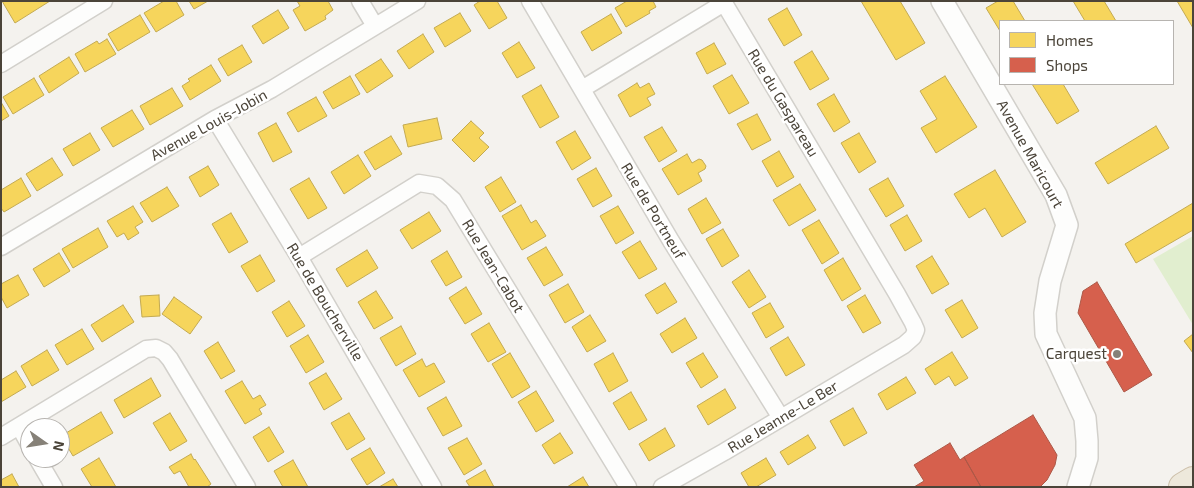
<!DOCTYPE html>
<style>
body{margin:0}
#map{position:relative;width:1194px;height:488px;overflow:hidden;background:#f4f2ee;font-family:"Exo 2",sans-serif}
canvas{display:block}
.frame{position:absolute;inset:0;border:2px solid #4b4439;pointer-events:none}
.legend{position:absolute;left:999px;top:20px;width:175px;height:65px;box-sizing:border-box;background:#fff;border:1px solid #b7b4b0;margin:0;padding:6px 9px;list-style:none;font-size:15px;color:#4b4439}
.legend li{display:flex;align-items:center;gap:10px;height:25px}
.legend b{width:25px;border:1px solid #b7b4b0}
.north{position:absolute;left:20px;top:418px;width:50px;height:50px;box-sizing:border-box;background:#fff;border:1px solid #b7b4b0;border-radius:50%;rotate:103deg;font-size:14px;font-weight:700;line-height:20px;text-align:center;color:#4b4439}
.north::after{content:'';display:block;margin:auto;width:18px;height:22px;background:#868178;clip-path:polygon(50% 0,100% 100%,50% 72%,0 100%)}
</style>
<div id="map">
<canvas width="1194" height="488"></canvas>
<div class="frame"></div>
<ul class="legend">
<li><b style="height:14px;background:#f6d55c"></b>Homes</li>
<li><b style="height:14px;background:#d6604d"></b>Shops</li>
</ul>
<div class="north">N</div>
</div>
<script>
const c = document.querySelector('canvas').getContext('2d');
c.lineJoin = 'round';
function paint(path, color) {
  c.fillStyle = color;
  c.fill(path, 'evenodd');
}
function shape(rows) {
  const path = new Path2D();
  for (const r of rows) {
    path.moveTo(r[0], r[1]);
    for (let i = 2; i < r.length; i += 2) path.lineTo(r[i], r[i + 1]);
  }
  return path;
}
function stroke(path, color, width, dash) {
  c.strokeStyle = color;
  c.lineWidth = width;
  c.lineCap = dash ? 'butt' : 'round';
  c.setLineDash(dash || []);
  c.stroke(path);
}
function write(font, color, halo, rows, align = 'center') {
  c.font = font + ' "Exo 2",sans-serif';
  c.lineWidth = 5;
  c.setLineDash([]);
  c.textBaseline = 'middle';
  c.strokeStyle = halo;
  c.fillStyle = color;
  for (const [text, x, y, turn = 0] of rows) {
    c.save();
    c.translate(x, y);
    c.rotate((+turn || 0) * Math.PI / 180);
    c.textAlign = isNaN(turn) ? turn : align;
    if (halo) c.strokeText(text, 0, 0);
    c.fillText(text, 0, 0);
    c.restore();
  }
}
paint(shape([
 [1193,236,1193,325,1153,259]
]), '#e1eecf');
const homes = shape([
 [2,1,50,1,15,23,2,1],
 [164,1,176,1,184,15,156,32,144,13,164,1],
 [189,1,208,1,194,9,189,1],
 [297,1,328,1,333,10,325,16,326,19,305,31,293,10,300,6,297,1],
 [480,1,497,1,507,18,489,29,474,5,480,1],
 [627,1,653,1,656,7,649,11,650,13,626,27,615,8,627,1],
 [861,1,900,1,925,43,896,60,861,1],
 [998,1,1013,1,1025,21,1000,21,1000,31,986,8,998,1],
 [1073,1,1104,1,1116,21,1085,21,1073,1],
 [1177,1,1193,1,1193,28,1177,1],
 [787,8,802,35,784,46,768,19,787,8],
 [278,10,289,28,263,44,252,26,278,10],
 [460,13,471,31,445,47,434,28,460,13],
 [611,14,622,33,592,51,581,32,611,14],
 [140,15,150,32,118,51,108,34,140,15],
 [423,34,434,52,409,69,397,51,423,34],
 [107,39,116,54,85,72,75,54,97,41,99,44,107,39],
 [519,42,535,68,517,78,502,53,519,42],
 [714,43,726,64,707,74,696,53,714,43],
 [242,45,252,62,228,76,218,59,242,45],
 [812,51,829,79,810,90,794,62,812,51],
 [69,57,79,73,49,93,39,76,69,57],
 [381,59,393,76,367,93,355,75,381,59],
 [211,65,221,81,190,100,182,86,190,81,188,79,211,65],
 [732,75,749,103,729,114,713,86,732,75],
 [350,76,360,94,333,109,323,92,350,76],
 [945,76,977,127,936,153,921,128,937,119,920,91,945,76],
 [34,78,44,95,13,114,3,97,34,78],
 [637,83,640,88,649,83,655,94,647,98,651,105,630,117,618,95,637,83],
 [1032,84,1063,84,1079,111,1057,124,1032,84],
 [541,85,559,117,540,128,522,96,541,85],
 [172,88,183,106,150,125,140,106,172,88],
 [834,94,850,122,834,132,817,104,834,94],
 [316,97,327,116,298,132,287,113,316,97],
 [1,102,9,116,1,121,1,102],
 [132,110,144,129,113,147,101,128,132,110],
 [757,114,771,140,752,150,737,124,757,114],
 [437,118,442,139,408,147,403,125,437,118],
 [471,121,484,133,479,138,489,147,474,162,452,140,471,121],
 [276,123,292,152,273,162,258,133,276,123],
 [1156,126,1169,148,1108,184,1095,163,1156,126],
 [662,127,677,151,659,162,644,137,662,127],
 [575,131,591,158,572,170,556,142,575,131],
 [90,133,100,150,73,166,63,149,90,133],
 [859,133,876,162,859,173,841,143,859,133],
 [391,136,402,154,375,170,364,152,391,136],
 [779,151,794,177,777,187,762,161,779,151],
 [687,154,692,163,699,159,702,160,706,166,705,169,698,173,702,181,678,195,662,169,687,154],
 [358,155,371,176,344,194,331,172,358,155],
 [52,158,63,175,37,191,26,174,52,158],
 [208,166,219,185,200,197,189,177,208,166],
 [596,168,612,196,593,207,577,179,596,168],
 [995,170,1026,222,1002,237,985,208,969,218,954,194,995,170],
 [501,177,516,202,500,212,485,187,501,177],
 [21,178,31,196,4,212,1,208,1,190,21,178],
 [309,178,327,208,308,219,290,189,309,178],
 [888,178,904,206,886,217,869,189,888,178],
 [800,184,816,210,789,226,773,200,800,184],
 [167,187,179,206,152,222,140,203,167,187],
 [706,198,721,223,702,234,688,209,706,198],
 [1193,203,1193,230,1136,263,1125,244,1193,203],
 [521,205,531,223,536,220,546,236,522,250,502,216,521,205],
 [133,206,143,222,135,227,139,233,128,240,124,233,117,237,107,221,133,206],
 [618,206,634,233,616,244,600,216,618,206],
 [429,212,441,231,412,249,400,230,429,212],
 [231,213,248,242,229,253,212,224,231,213],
 [907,215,922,241,905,251,890,225,907,215],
 [819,220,839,253,822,264,802,230,819,220],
 [98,228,108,247,73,268,62,249,98,228],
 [723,229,739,256,722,267,706,239,723,229],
 [640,241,657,269,639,279,622,252,640,241],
 [546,247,563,275,544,286,527,258,546,247],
 [367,250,378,268,347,287,336,269,367,250],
 [447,251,462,277,446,286,431,261,447,251],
 [59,253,70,271,44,287,33,269,59,253],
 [260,255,275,281,257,292,241,266,260,255],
 [932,256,949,284,932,294,916,266,932,256],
 [843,258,861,289,842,301,824,270,843,258],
 [749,270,766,297,749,308,732,282,749,270],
 [18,275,29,295,7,308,1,297,1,284,18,275],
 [665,283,677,302,657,314,645,295,665,283],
 [568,284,584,312,565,323,549,295,568,284],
 [466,287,482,314,465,324,449,298,466,287],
 [376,291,393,318,374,329,358,302,376,291],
 [159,295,160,316,142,317,140,296,159,295],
 [865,295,881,323,863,333,847,306,865,295],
 [174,297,202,317,190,334,162,314,174,297],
 [962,300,978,328,962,338,945,310,962,300],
 [289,301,305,326,287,337,272,312,289,301],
 [770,303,784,327,766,338,752,313,770,303],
 [123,305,134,322,102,342,91,325,123,305],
 [590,315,606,341,587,352,572,327,590,315],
 [685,318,697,338,672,353,660,334,685,318],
 [489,323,506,352,488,362,471,334,489,323],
 [401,326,416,354,396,366,380,338,401,326],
 [82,329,94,349,67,365,55,345,82,329],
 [1193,334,1193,353,1184,341,1193,334],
 [308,335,324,362,306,373,290,346,308,335],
 [788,337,805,365,786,376,770,348,788,337],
 [218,342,235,371,221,379,204,351,218,342],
 [47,350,59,370,32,386,21,366,47,350],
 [952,352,968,378,955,386,949,376,935,385,925,369,952,352],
 [510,353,530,387,512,398,492,364,510,353],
 [613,353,628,381,609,392,594,364,613,353],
 [703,353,718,377,701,388,686,363,703,353],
 [422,359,426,367,434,363,445,382,419,397,403,370,422,359],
 [16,371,26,387,1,402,1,380,16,371],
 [326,373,342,399,324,410,309,383,326,373],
 [906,377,916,393,887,410,878,394,906,377],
 [151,378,161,396,124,418,114,400,151,378],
 [242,381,253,399,260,395,266,405,259,409,262,414,245,424,225,391,242,381],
 [725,389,736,408,708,425,697,406,725,389],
 [536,391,554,421,536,432,518,402,536,391],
 [631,392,647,420,629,430,613,403,631,392],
 [446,397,462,426,443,436,427,408,446,397],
 [853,408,867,433,844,446,830,421,853,408],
 [101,412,113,433,73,456,61,436,101,412],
 [170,413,187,441,170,451,153,423,170,413],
 [349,413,365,439,347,450,331,423,349,413],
 [269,427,284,452,268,462,253,437,269,427],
 [665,428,675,446,649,461,639,444,665,428],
 [560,433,573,453,554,464,542,445,560,433],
 [808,435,816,448,788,465,780,452,808,435],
 [467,438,482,464,464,475,448,448,467,438],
 [370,448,385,473,367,485,351,459,370,448],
 [191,454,194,460,195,459,211,484,207,487,189,487,180,471,174,474,169,467,191,454],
 [99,458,116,487,92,487,81,469,99,458],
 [766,458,776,475,756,487,749,487,741,473,766,458],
 [293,460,308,487,283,487,274,471,293,460],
 [485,470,494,487,470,487,466,481,485,470],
 [12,474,19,487,1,487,1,480,12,474],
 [583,477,589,487,567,487,583,477],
 [393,479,398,487,379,487,393,479]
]);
paint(homes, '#f6d55c');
stroke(homes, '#c3aa52', 1);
const shops = shape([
 [1097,282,1152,375,1124,392,1078,313,1083,291,1097,282],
 [1033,415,1057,455,1055,465,1047,480,1040,487,981,487,964,457,1033,415],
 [950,443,960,460,964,457,981,487,914,487,924,481,914,465,950,443]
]);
paint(shops, '#d6604d');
stroke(shops, '#ac5847', 1);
const minor = shape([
 [360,1,375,26],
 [530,1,671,241,781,418],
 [1,64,104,1],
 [582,89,724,3,897,294,913,323,916,330,913,337,904,345,724,452,662,487],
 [215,119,299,257,433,487],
 [1,247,215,119,272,89,417,1],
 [299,257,419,183,437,186,453,200,628,487],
 [19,426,30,446],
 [1,437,146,349,156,348,164,352,170,359,247,487],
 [37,458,54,487]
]);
const tertiary = shape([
 [942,1,1056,195,1067,225,1050,281,1045,313,1046,334,1085,418,1087,441,1087,458,1078,487]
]);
const motorway = shape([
 [1183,487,1193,481]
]);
stroke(minor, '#d2d0cb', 19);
stroke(tertiary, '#d2d0cb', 24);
stroke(motorway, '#ccbfa9', 30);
stroke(minor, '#fdfdfc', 16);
stroke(tertiary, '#fdfdfc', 21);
stroke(motorway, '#ede8db', 28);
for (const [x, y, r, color] of [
 [1117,354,5,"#868178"]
]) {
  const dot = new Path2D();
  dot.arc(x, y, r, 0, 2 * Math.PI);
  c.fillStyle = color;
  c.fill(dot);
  stroke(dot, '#fff', 2);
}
write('15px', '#4b4439', '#fff', [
 ["Rue du Gaspareau",783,103,59],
 ["Avenue Louis-Jobin",209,125,-29],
 ["Avenue Maricourt",1030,154,61],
 ["Rue de Portneuf",653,211,59],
 ["Rue Jean-Cabot",493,266,59],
 ["Rue de Boucherville",325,302,59],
 ["Rue Jeanne-Le Ber",783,417,-31]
]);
write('15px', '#4b4439', '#fff', [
 ["Carquest",1107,354]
], 'right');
</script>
